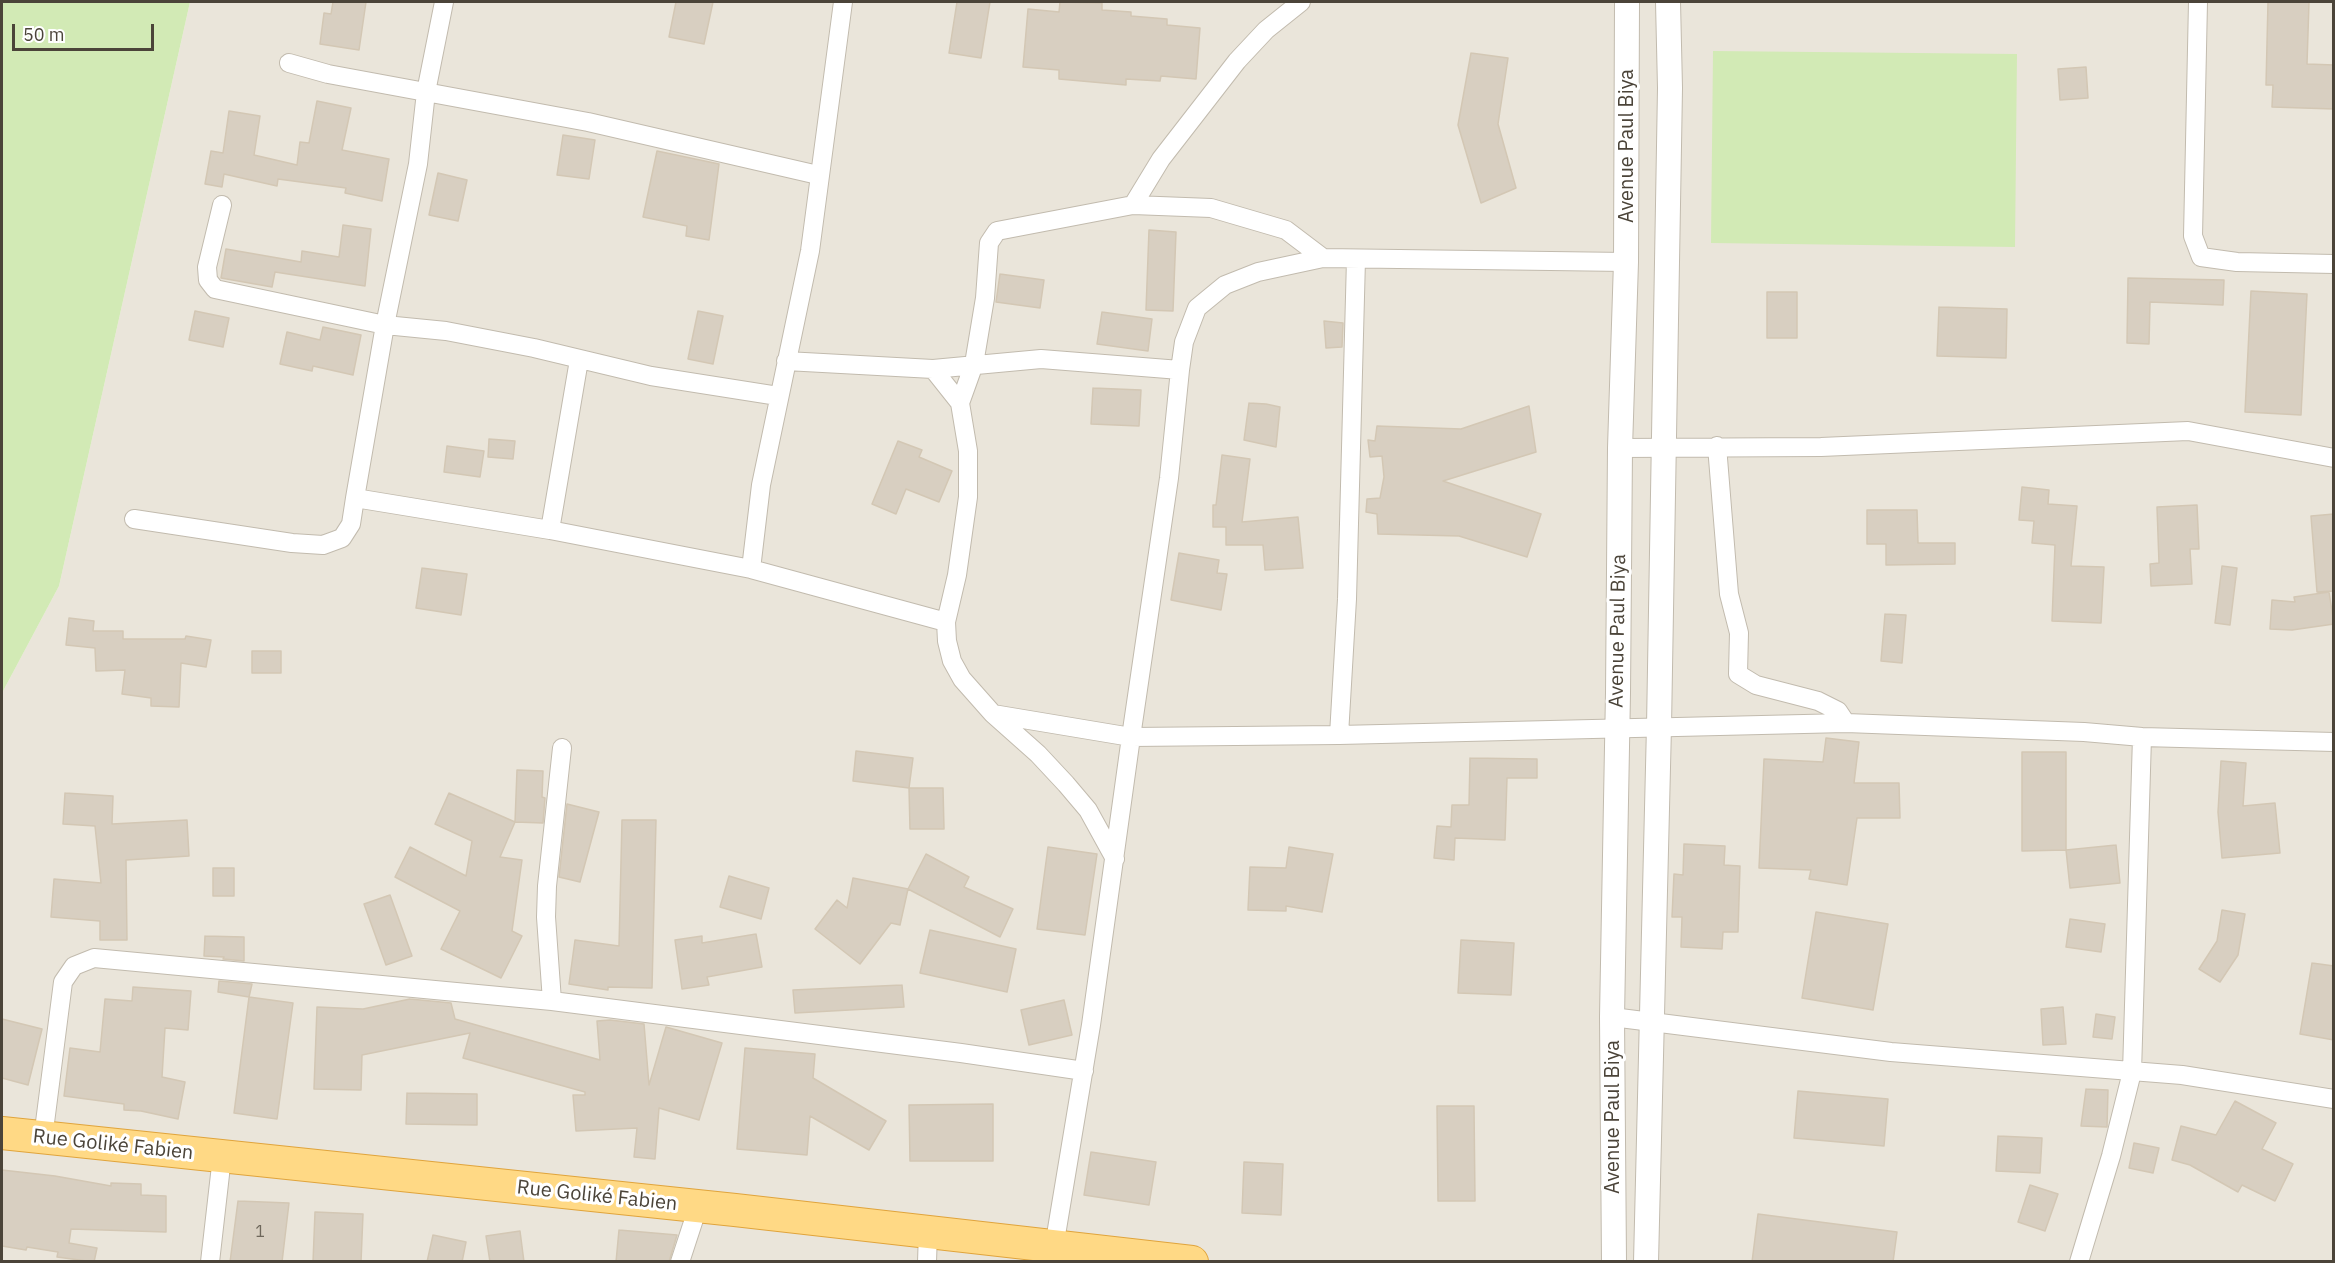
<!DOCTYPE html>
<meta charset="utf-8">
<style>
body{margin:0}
#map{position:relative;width:2335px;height:1263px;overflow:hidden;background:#f6f3ec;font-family:"IBM Plex Sans",sans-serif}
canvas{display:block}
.frame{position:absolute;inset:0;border:3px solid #4b4439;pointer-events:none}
.scale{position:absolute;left:12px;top:24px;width:142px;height:27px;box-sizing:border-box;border:3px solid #4b4439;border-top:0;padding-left:8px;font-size:18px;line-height:21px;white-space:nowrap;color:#4b4439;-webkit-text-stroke:4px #fff;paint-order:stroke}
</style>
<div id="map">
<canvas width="2335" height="1263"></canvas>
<div class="frame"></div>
<div class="scale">50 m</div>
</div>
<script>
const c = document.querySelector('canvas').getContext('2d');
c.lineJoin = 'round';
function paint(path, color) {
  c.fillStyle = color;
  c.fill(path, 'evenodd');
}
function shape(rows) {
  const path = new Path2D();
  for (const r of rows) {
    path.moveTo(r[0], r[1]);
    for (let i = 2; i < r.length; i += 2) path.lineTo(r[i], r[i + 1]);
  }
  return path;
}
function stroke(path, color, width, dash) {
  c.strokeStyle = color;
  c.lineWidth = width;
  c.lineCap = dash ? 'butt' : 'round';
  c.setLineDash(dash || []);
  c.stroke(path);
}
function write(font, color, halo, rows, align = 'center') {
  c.font = font + ' "IBM Plex Sans",sans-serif';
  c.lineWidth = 6;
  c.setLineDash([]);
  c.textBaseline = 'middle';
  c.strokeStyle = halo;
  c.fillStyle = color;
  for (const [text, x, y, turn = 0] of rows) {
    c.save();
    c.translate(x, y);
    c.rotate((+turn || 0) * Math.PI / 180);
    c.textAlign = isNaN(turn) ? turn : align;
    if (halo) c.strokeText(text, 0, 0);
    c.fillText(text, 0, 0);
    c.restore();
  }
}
paint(shape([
 [190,2,2333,2,2333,1261,2,1262,2,693,59,586]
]), '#eae5da');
paint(shape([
 [2,2,190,2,59,586,2,693],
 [1713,51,2017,54,2015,247,1711,243]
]), '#d2eab5');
const building = shape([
 [333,2,366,2,359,50,320,44,324,13,331,14,333,2],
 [676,2,713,2,704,44,669,37,676,2],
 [957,2,990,2,981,58,949,53,957,2],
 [1060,2,1102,3,1102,10,1131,12,1131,16,1167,19,1167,25,1200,28,1196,79,1161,76,1160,81,1126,79,1126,85,1059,79,1059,70,1023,67,1028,9,1059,12,1060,2],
 [2268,2,2309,2,2307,64,2334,65,2334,109,2272,107,2273,85,2266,85,2268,2],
 [1471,53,1508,58,1498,124,1516,188,1481,203,1458,125,1471,53],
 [2086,67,2088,98,2060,100,2058,69,2086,67],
 [317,101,351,108,342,150,389,159,382,201,345,193,346,188,278,179,277,186,224,174,222,187,205,184,211,151,223,153,229,111,260,116,254,155,297,165,300,142,309,143,317,101],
 [563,135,595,140,589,179,557,175,563,135],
 [657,151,719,164,709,240,686,236,687,226,643,217,657,151],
 [438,173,467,180,458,221,429,215,438,173],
 [343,225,371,229,365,286,275,272,272,287,221,278,226,249,301,262,302,251,339,257,343,225],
 [1149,230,1176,232,1173,311,1146,310,1149,230],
 [1000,274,1044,280,1040,308,996,302,1000,274],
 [2128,278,2224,280,2223,305,2150,302,2149,344,2127,343,2128,278],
 [2251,291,2307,294,2301,415,2245,412,2251,291],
 [1767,292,1797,292,1797,338,1767,338,1767,292],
 [1939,307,2007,309,2006,358,1937,356,1939,307],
 [195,311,229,318,223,347,189,340,195,311],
 [698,311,723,316,713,364,688,359,698,311],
 [1102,312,1152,319,1148,351,1097,344,1102,312],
 [1324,321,1343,323,1342,347,1326,348,1324,321],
 [323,327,361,335,353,375,313,366,312,371,280,364,287,332,320,340,323,327],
 [1093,388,1141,390,1139,426,1091,424,1093,388],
 [1249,403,1266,404,1280,407,1276,447,1244,440,1249,403],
 [1529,406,1536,452,1443,481,1541,514,1527,557,1459,536,1378,534,1377,514,1366,512,1367,499,1380,498,1384,477,1382,456,1370,457,1368,440,1375,441,1377,426,1461,429,1529,406],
 [489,439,515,441,513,459,488,457,489,439],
 [898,441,922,450,919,457,952,471,939,502,906,489,896,514,872,504,898,441],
 [447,446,484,451,480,477,444,472,447,446],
 [1222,455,1250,459,1242,522,1298,517,1303,568,1265,570,1263,545,1226,545,1226,527,1213,527,1213,505,1216,505,1222,455],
 [2022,487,2049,490,2048,504,2077,506,2071,566,2104,567,2101,623,2052,621,2055,545,2032,543,2034,521,2019,520,2022,487],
 [2197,505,2199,549,2190,549,2192,584,2151,586,2150,564,2159,563,2157,507,2197,505],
 [1867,510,1917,510,1918,543,1955,543,1955,564,1886,565,1886,544,1867,544,1867,510],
 [2334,514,2334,591,2317,592,2311,516,2334,514],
 [1179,553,1219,560,1217,573,1227,574,1221,610,1171,600,1179,553],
 [2222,566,2237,568,2230,625,2215,623,2222,566],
 [422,568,467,574,461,615,416,608,422,568],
 [2329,592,2334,624,2292,630,2270,629,2272,600,2295,602,2294,597,2329,592],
 [1885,614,1906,615,1902,663,1881,661,1885,614],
 [69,618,94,621,93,631,123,631,123,639,185,639,186,636,211,640,206,667,181,663,179,707,151,706,151,698,122,694,125,670,96,671,95,648,66,645,69,618],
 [252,651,281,651,281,673,252,673,252,651],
 [1826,738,1859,742,1854,783,1899,783,1900,818,1857,818,1847,885,1809,879,1811,870,1759,868,1764,759,1823,762,1826,738],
 [856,751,913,758,909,788,853,781,856,751],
 [2022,752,2066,752,2066,850,2022,851,2022,752],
 [1470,758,1537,759,1537,778,1507,778,1505,840,1455,838,1454,860,1434,858,1437,826,1451,827,1452,805,1469,805,1470,758],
 [2221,761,2246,763,2243,806,2275,803,2280,853,2222,858,2218,812,2221,761],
 [517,770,543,771,542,797,545,798,543,823,515,822,517,770],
 [909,788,943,788,944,829,910,829,909,788],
 [65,793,113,796,112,824,187,820,189,856,126,860,127,940,100,940,100,921,51,917,54,879,101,883,95,826,63,824,65,793],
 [449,793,515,822,500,857,522,860,512,931,522,936,501,978,441,949,460,911,395,877,410,847,466,876,472,841,435,824,449,793],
 [567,804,599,812,580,882,559,877,567,804],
 [622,820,656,820,652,988,608,987,608,990,569,984,575,940,619,946,622,820],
 [1684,844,1725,846,1724,865,1740,866,1738,932,1723,932,1722,949,1681,947,1682,917,1672,917,1674,874,1683,875,1684,844],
 [2116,845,2120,883,2070,888,2066,850,2116,845],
 [1048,847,1097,854,1085,935,1037,929,1048,847],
 [1289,847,1333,854,1322,912,1286,906,1286,911,1248,910,1250,867,1286,868,1289,847],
 [926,854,969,877,964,887,1013,909,1000,937,908,889,926,854],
 [213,868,234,868,234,896,213,896,213,868],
 [729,876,769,888,761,919,720,907,729,876],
 [853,878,908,889,900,925,891,923,860,964,815,929,837,900,847,908,853,878],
 [390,895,412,956,386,965,364,904,390,895],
 [2222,910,2245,914,2238,955,2220,982,2199,969,2217,941,2222,910],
 [1816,912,1888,924,1873,1010,1802,998,1816,912],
 [2070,919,2105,924,2101,952,2066,947,2070,919],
 [930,930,1016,949,1007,992,920,973,930,930],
 [756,934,762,967,707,977,709,985,682,989,675,940,702,936,702,943,756,934],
 [205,936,244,937,244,961,223,959,224,957,204,956,205,936],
 [1461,940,1514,943,1511,995,1458,993,1461,940],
 [2312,963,2334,966,2334,1040,2300,1034,2312,963],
 [219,981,252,984,249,997,218,992,219,981],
 [902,985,904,1007,795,1013,793,990,902,985],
 [133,987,191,991,188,1030,165,1028,162,1077,185,1082,178,1119,141,1111,124,1110,124,1104,64,1096,70,1048,100,1052,105,999,132,1001,133,987],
 [249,997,293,1003,277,1119,234,1113,249,997],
 [410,999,451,1003,455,1019,600,1060,597,1021,610,1020,644,1024,649,1085,666,1027,722,1043,699,1120,659,1108,655,1159,634,1157,637,1128,576,1131,573,1095,585,1095,585,1092,463,1058,470,1033,362,1055,361,1090,314,1089,317,1007,363,1009,410,999],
 [1064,1000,1072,1035,1029,1045,1021,1010,1064,1000],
 [2063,1007,2066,1044,2043,1045,2041,1009,2063,1007],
 [2096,1014,2115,1017,2112,1039,2093,1037,2096,1014],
 [2,1019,42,1029,28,1085,2,1078,2,1019],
 [745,1048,815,1054,813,1078,886,1121,869,1150,810,1116,807,1155,737,1149,745,1048],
 [2086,1089,2108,1090,2107,1127,2081,1126,2086,1089],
 [1798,1091,1888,1099,1884,1146,1794,1138,1798,1091],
 [407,1093,477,1094,477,1125,406,1124,407,1093],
 [2235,1101,2276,1123,2262,1149,2293,1164,2275,1201,2242,1185,2238,1192,2190,1165,2172,1160,2181,1126,2216,1135,2235,1101],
 [993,1104,993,1161,910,1161,909,1105,993,1104],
 [1437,1106,1474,1106,1475,1201,1438,1201,1437,1106],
 [1998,1136,2042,1138,2040,1173,1996,1171,1998,1136],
 [2134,1143,2159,1148,2153,1173,2129,1168,2134,1143],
 [1091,1152,1156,1162,1149,1205,1084,1195,1091,1152],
 [1244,1162,1283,1164,1281,1215,1242,1213,1244,1162],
 [2,1170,55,1176,111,1186,111,1183,141,1184,141,1195,166,1196,166,1232,71,1229,69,1243,97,1248,94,1262,57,1257,58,1252,27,1247,26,1250,2,1246,2,1170],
 [2030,1185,2058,1194,2045,1231,2018,1222,2030,1185],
 [238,1201,289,1203,282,1262,230,1262,238,1201],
 [315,1212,363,1214,361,1262,313,1262,315,1212],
 [1758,1214,1897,1232,1893,1262,1752,1262,1758,1214],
 [619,1230,677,1235,669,1262,616,1262,619,1230],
 [520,1231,524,1262,490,1262,486,1236,520,1231],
 [433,1235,466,1242,462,1262,427,1262,433,1235]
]);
paint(building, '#d8cfc1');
stroke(building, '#d3c7b4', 1.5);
const minor = shape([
 [444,2,426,92,418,164,385,325,355,498,550,530,751,569,946,622,947,641,952,661,962,679,993,714,1131,737,1091,1025,1054,1247],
 [2198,2,2193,236,2201,257,2237,262,2334,264],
 [289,63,328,74,588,122,818,175],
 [222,205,207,267,208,280,215,289,385,325,446,331,534,348,651,376,778,396],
 [1133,205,1161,159,1237,61,1266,30,1301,2],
 [1626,262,1323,258,1258,272,1225,285,1197,308,1184,342,1180,370,1169,478,1131,737,1339,735,1846,723,2084,732,2142,737,2334,742],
 [786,361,933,369,1041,359,1180,370],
 [933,369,960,403,968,451,968,497,957,575,946,622],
 [960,403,974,364,985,298,989,243,997,231,1133,205,1211,208,1286,230,1323,258],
 [1717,446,1729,594,1739,633,1738,674,1756,685,1818,701,1838,711,1846,723],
 [1620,448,1821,447,2188,431,2334,458],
 [134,519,292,543,323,545,342,538,351,524,355,498],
 [550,530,579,360],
 [751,569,761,485,810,251,843,2],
 [993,714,1038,754,1066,784,1088,810,1115,859],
 [1339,735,1347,599,1356,259],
 [552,1001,546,917,547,886,562,748],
 [1612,1017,1891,1052,2182,1075,2334,1099],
 [43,1138,63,982,74,966,94,958,552,1001,961,1053,1084,1071],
 [210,1262,222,1157],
 [680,1262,698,1207],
 [927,1262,928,1232],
 [2079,1262,2111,1156,2132,1072,2142,737]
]);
const tertiary = shape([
 [1614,1262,1612,1017,1618,693,1620,448,1626,262,1627,2],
 [1646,1262,1659,726,1670,88,1668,2]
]);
const trunk = shape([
 [2,1133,735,1210,1192,1262]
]);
stroke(minor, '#c2bbae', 20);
stroke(tertiary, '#c2bbae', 26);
stroke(trunk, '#e0a43c', 34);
stroke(minor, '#fff', 18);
stroke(tertiary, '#fff', 24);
stroke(trunk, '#ffd985', 32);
write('16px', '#6e675b', null, [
 ["1",260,1232]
]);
write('20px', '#4b4439', '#fff', [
 ["Avenue Paul Biya",1627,146,-90],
 ["Avenue Paul Biya",1618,631,-89],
 ["Avenue Paul Biya",1613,1117,-90],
 ["Rue Goliké Fabien",113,1145,6],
 ["Rue Goliké Fabien",597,1196,6]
]);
</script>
